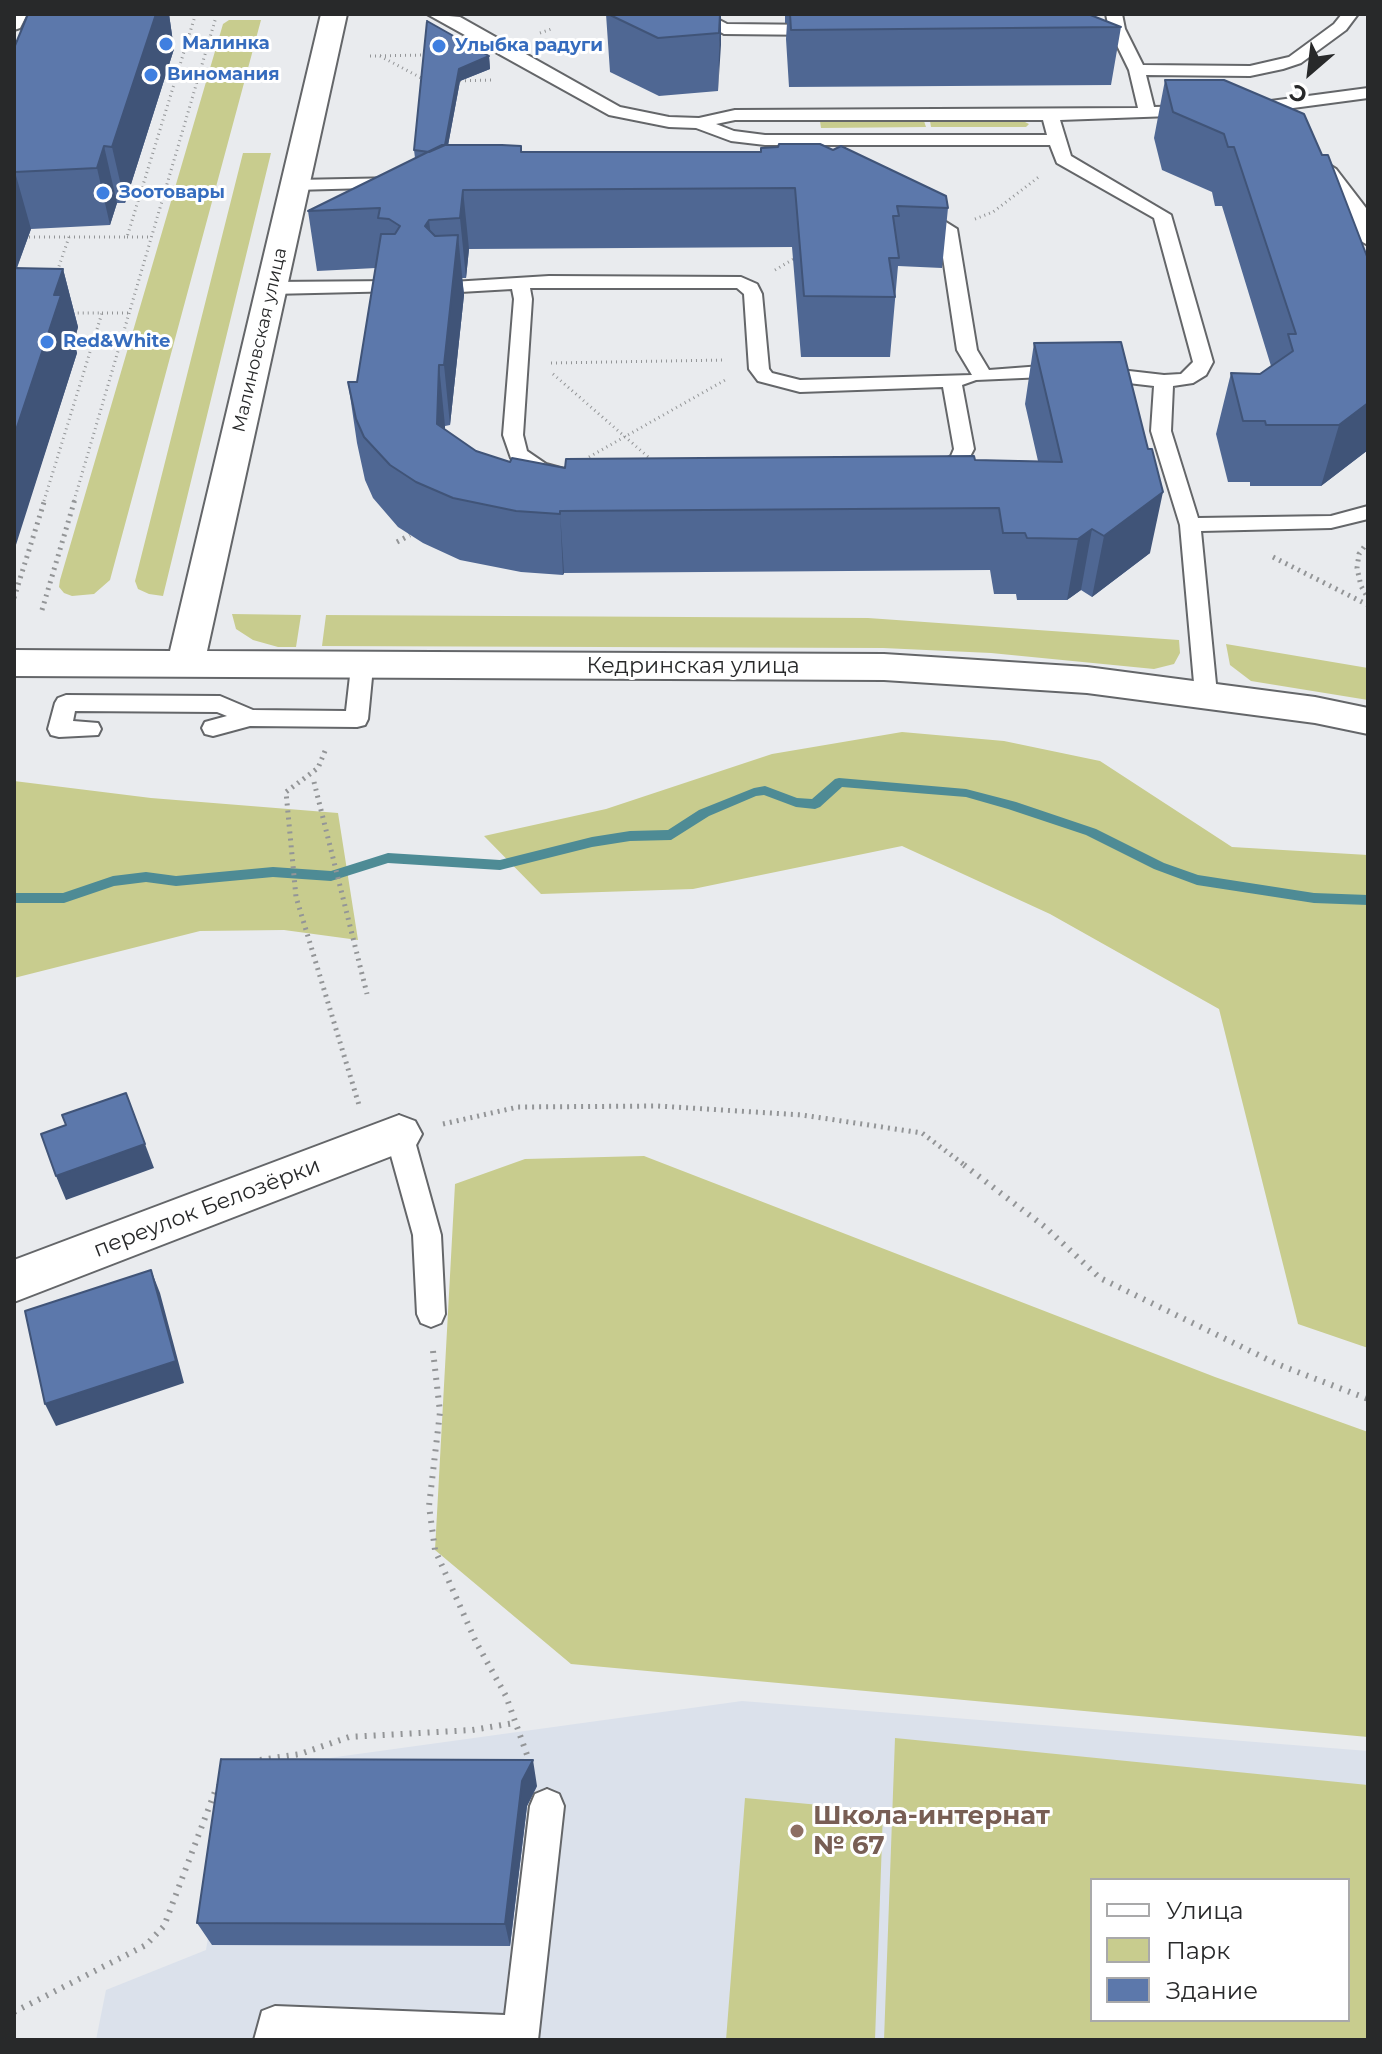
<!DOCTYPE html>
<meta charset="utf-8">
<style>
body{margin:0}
#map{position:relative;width:1382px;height:2054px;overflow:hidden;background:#e9ebee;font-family:Montserrat,sans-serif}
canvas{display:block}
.frame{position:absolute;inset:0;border:16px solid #28292a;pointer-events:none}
.legend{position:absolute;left:1090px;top:1878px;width:260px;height:144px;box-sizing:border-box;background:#fff;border:2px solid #a9a9aa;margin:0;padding:10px 14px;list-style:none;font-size:24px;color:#28292a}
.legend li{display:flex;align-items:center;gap:16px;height:40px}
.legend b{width:40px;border:2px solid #a9a9aa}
.north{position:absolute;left:1270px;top:32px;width:80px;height:80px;-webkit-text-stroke:6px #fff;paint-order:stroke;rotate:208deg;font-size:22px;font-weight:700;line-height:32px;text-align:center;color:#28292a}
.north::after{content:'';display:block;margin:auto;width:28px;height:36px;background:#28292a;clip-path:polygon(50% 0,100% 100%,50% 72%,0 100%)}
</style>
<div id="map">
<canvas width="1382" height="2054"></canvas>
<div class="frame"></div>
<ul class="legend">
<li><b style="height:10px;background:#fff"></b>Улица</li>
<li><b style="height:22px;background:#c8cc8e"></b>Парк</li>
<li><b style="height:22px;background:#5c78ab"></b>Здание</li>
</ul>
<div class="north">С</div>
</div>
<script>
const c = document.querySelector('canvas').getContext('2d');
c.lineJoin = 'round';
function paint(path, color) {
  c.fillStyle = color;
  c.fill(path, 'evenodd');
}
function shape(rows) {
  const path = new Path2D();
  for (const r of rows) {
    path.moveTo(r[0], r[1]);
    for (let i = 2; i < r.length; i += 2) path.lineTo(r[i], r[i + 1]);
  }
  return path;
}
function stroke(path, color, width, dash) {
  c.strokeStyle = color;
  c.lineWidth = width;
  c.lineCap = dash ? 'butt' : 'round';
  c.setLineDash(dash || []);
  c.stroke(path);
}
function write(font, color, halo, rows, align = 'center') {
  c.font = font + ' Montserrat,sans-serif';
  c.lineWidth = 6;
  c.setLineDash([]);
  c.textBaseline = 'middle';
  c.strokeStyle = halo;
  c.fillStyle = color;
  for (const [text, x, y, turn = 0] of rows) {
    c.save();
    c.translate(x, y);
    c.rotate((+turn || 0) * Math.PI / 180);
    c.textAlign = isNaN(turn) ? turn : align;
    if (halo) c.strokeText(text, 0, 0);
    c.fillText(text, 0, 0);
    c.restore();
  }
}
paint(shape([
 [742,1701,1368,1751,1368,2040,96,2040,106,1990,206,1950,233,1783,271,1766],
 [1092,1880,1348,1880,1348,2020,1092,2020]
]), '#dbe1eb');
paint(shape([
 [229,20,261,20,110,580,94,594,72,596,64,593,59,587,60,580,223,24],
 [820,121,924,121,926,127,821,128],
 [930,121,1023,121,1029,124,1026,127,931,127],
 [243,153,271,153,163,596,149,594,138,589,135,581],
 [232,614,301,615,296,647,278,647,253,640,236,629],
 [326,615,868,618,1179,640,1180,653,1174,664,1154,669,991,653,883,648,322,646],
 [1226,644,1368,668,1368,700,1251,681,1230,665],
 [902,732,1004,741,1100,761,1232,847,1368,855,1368,1348,1298,1324,1219,1009,1050,914,902,846,693,889,541,894,484,836,606,809,772,754],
 [14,781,151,798,338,813,358,940,284,930,200,931,14,978],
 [644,1156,1215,1377,1368,1432,1368,1737,571,1664,435,1550,455,1184,525,1159],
 [895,1738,1368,1785,1368,2040,884,2040],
 [1092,1880,1348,1880,1348,2020,1092,2020],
 [745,1798,883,1811,875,2040,726,2040]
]), '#c8cc8e');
paint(shape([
 [839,778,966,789,1016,802,1096,829,1164,863,1198,875,1314,893,1368,895,1368,905,1314,903,1197,885,1154,869,1086,835,1008,809,966,797,842,787,820,807,815,809,796,807,764,795,756,796,709,816,671,840,630,841,592,847,500,870,388,863,331,881,273,877,176,886,146,882,114,886,64,903,14,903,14,893,63,893,113,876,146,872,176,876,273,867,331,871,388,853,500,860,592,837,630,831,668,830,699,810,754,788,765,786,797,798,812,799,835,779,839,778]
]), '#4e8b95');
const lane = shape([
 [14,14,27,14,20,28,14,30,14,14],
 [427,14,460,17,620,107,669,117,699,118,735,110,1138,108,1129,70,1109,29,1106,14,1122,14,1125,29,1143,65,1250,66,1289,57,1334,24,1342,14,1358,14,1346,30,1301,63,1283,69,1250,76,1146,75,1154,107,1193,106,1199,107,1201,111,1199,115,1060,120,1071,156,1171,215,1213,362,1206,375,1193,383,1173,386,1171,431,1198,518,1331,516,1368,506,1368,519,1331,528,1201,531,1217,694,1214,699,1198,699,1195,694,1180,525,1151,431,1154,386,1068,376,976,380,962,385,974,449,966,464,954,471,932,475,922,469,925,465,942,462,951,456,954,449,943,387,800,392,758,381,749,369,744,294,737,288,530,288,532,299,523,435,527,451,546,464,568,470,571,474,561,480,532,472,511,458,503,435,514,299,512,289,443,293,434,287,436,283,549,276,741,277,757,284,762,294,769,369,772,373,800,380,972,375,957,350,939,231,911,213,908,209,911,205,917,204,957,229,977,350,989,370,1068,364,1164,375,1181,374,1193,362,1154,218,1057,163,1050,145,765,145,731,141,696,128,669,127,609,115,427,14],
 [735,120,1043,120,1047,135,765,135,734,131,716,124,735,120],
 [689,14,708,14,727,24,821,25,829,30,821,35,724,34,689,14],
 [1368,88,1368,98,1248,114,1240,109,1248,104,1368,88],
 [1315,156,1336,169,1366,208,1368,245,1359,240,1348,209,1324,177,1306,161,1315,156],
 [399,178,405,179,408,183,405,187,295,190,286,185,295,180,399,178],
 [395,281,404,287,402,291,271,294,262,288,271,282,395,281],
 [362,660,370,662,373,667,368,719,365,725,357,727,250,726,213,736,205,734,202,728,205,722,227,716,217,712,75,711,73,721,98,723,101,729,98,735,59,737,51,735,48,729,55,703,58,698,66,695,220,696,253,710,346,711,351,667,354,662,362,660],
 [399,1123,409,1126,413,1134,441,1235,445,1314,441,1323,431,1327,421,1323,417,1314,413,1235,385,1134,389,1126,399,1123],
 [547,1789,559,1794,564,1806,538,2040,254,2040,262,2011,275,2006,505,2015,530,1806,535,1794,547,1789]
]);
const street = shape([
 [321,14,347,14,207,651,884,654,1087,667,1315,697,1368,708,1368,734,1315,723,1087,693,884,680,14,676,14,650,170,651,321,14],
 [399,1115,415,1121,422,1134,415,1147,14,1302,14,1260,399,1115]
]);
stroke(lane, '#646669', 4);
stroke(street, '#646669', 4);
stroke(shape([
 [540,33,554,28],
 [370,56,426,55],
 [380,56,425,80],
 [455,81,493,80],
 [975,219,993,212,1040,176],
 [14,237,69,237,56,275],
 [69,237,127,237,195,16],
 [127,237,151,237],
 [775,270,797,257],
 [102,313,128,313],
 [551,363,725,360],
 [553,374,654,462],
 [589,457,727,379],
 [44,501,102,313,69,313],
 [74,501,216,17]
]), '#939597', 3, [1, 4]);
stroke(shape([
 [397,542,410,535],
 [1364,547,1359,554,1357,568,1361,586,1368,598],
 [1273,557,1368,605],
 [14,598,45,499],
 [42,610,75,499],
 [325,751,318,768,286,792,296,897,359,1105],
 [314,782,367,994],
 [443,1124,518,1107,658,1106,802,1115,922,1133,967,1167]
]), '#939597', 5, [2, 5]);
stroke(shape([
 [964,1165,1045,1227,1100,1278,1277,1364,1368,1399],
 [433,1351,440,1412,429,1506,435,1550,476,1642,506,1696,531,1766],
 [260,1760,300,1754,349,1737,472,1730,514,1723],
 [14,2012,146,1945,164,1926,216,1789,221,1784]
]), '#939597', 6, [2, 7]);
paint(lane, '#fff');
paint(street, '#fff');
paint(shape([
 [28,14,169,14,174,49,125,203,117,203,110,225,31,229,17,268,63,269,78,327,74,342,77,353,14,548,14,48],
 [606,14,721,14,718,91,659,96,610,72],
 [785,14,1088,14,1121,27,1111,85,789,87,786,39,787,23,785,23],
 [427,21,489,56,490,69,460,81,448,145,521,146,521,152,948,208,942,268,898,266,890,357,801,357,792,247,469,249,466,278,462,278,464,295,450,425,445,426,445,430,476,451,510,462,565,468,975,460,1038,461,1025,404,1034,343,1150,553,1092,597,1081,590,1067,600,1017,600,1016,594,994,594,990,570,564,573,563,575,521,572,460,560,423,543,398,527,373,498,365,480,357,443,348,382,357,382,376,268,317,271,308,211,415,158,414,150],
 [1165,80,1368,259,1368,450,1321,486,1250,486,1250,482,1228,482,1216,434,1231,373,1260,374,1271,366,1222,206,1215,206,1212,192,1162,170,1154,138],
 [537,1786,527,1806,510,1946,212,1945,197,1923]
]), '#4f6793');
paint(shape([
 [156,14,169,14,174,49,125,203,112,147],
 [720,14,721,14,721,45,718,91],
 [489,56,490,69,460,81,444,167,443,154,459,69],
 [104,146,117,203,110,225,97,168],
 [15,172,31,229,14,275,14,175],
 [463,190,469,249,466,278,460,218],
 [429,220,436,280,425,226],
 [458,235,464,295,450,425,444,365],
 [63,269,78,327,74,342,77,353,15,548,14,436,54,295],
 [439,365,445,426,444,485,437,424],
 [1368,403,1368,450,1321,486,1339,425],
 [1163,492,1150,553,1092,597,1104,536],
 [560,511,564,573,563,575],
 [1092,529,1081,590,1067,600,1078,539],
 [145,1144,154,1168,66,1200,56,1176],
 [151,1270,160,1293,184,1383,56,1426,45,1404],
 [533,1760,537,1786,527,1806,510,1946,505,1924,522,1781]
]), '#405478');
const building = shape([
 [28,14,156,14,112,147,104,146,97,168,15,172,14,175,14,48,28,14],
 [608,14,720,14,719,33,658,38,608,14],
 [790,14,1088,14,1121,27,791,30,790,14],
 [427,21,489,56,459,69,445,145,429,152,414,150,427,21],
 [1165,80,1224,80,1304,114,1322,155,1328,155,1368,259,1368,403,1339,425,1266,425,1265,421,1243,421,1231,373,1260,374,1293,351,1288,334,1296,334,1234,147,1228,147,1224,134,1173,112,1165,80],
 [779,144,820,144,833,150,841,146,946,196,948,208,897,206,899,216,893,216,899,258,889,258,895,297,804,296,795,188,463,190,460,218,429,220,425,226,435,236,458,235,444,365,439,365,437,424,476,451,510,462,512,458,565,468,566,459,974,456,975,460,1062,462,1034,343,1121,342,1148,449,1152,449,1163,492,1104,536,1092,529,1078,539,1027,538,1025,533,1003,533,999,508,560,511,560,514,516,511,453,498,416,482,390,465,364,437,356,419,348,382,357,382,381,234,395,234,400,226,389,219,378,218,380,208,308,211,442,145,502,145,521,146,521,152,761,152,761,148,778,147,779,144],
 [14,268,63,269,54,295,61,295,14,436,14,268],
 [126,1093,145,1144,56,1176,41,1134,66,1125,62,1115,126,1093],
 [151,1270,176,1361,45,1404,25,1311,151,1270],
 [221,1759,533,1760,522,1781,505,1924,197,1923,221,1759]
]);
paint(building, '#5c78ab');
stroke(building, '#405478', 2);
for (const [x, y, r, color] of [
 [166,44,8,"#3f7fe0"],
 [439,46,8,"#3f7fe0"],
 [151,75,8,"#3f7fe0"],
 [103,193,8,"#3f7fe0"],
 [47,342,8,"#3f7fe0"],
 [797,1831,8,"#8d6e63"]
]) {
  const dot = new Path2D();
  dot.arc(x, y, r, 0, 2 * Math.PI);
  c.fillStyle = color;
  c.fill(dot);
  stroke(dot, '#fff', 3);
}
write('bold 18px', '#366cbe', '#fff', [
 ["Малинка",182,44],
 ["Улыбка радуги",455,46],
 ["Виномания",167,75],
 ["Зоотовары",119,193],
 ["Red&White",63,342]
], 'left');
write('18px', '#28292a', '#fff', [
 ["Малиновская улица",260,340,-77]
]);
write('22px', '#28292a', '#fff', [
 ["Кедринская улица",693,667],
 ["переулок Белозёрки",207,1208,-21]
]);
write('bold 26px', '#785e54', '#fff', [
 ["Школа-интернат",813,1816],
 ["№ 67",813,1846]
], 'left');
</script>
